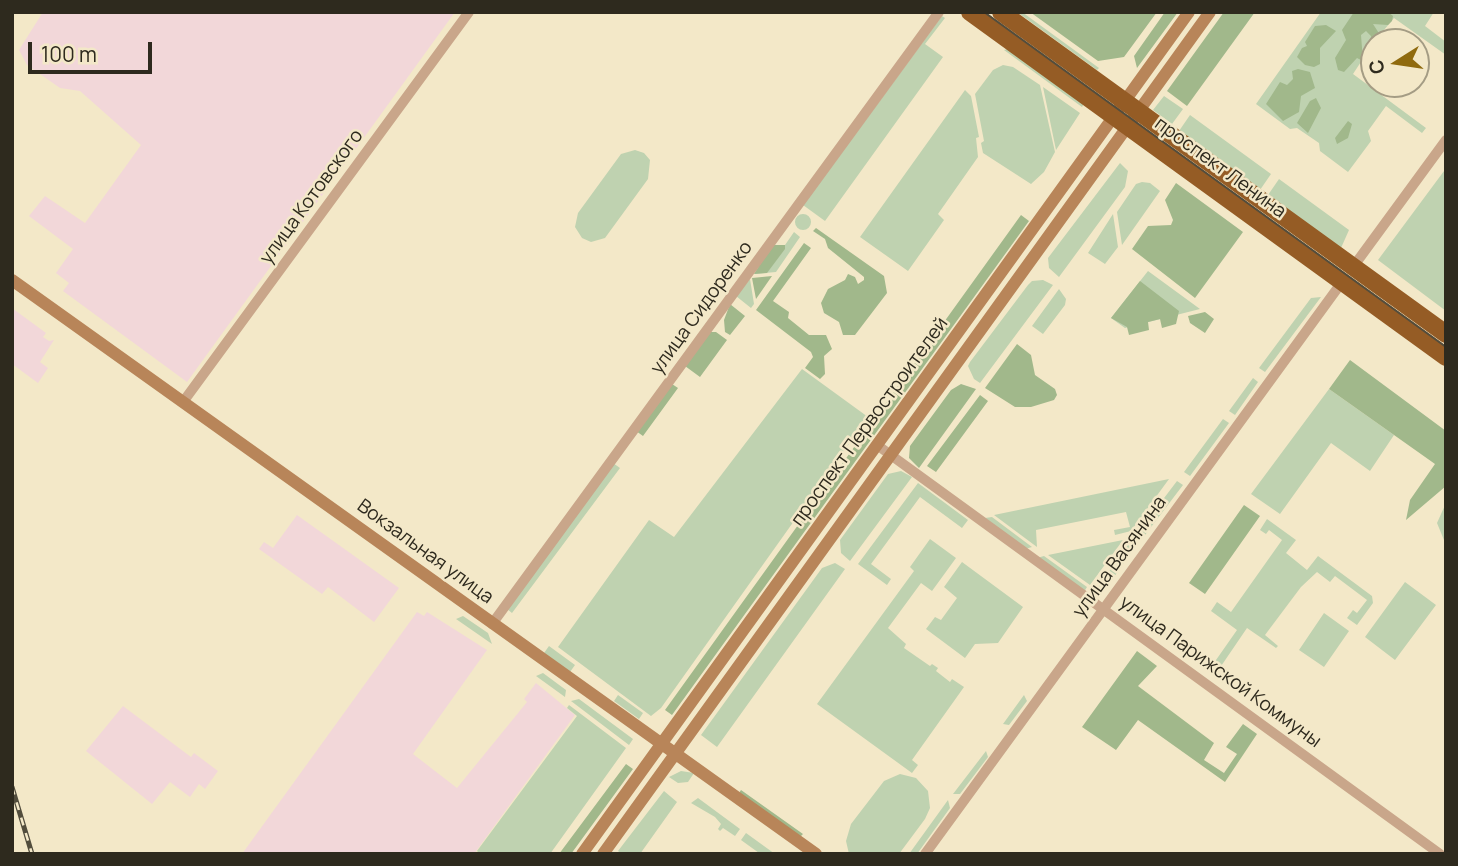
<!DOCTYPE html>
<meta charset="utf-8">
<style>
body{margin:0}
#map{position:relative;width:1458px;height:866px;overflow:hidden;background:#f3e8c8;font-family:Manrope,sans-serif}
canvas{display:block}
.frame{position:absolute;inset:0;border:14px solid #2e2a1e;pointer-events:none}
.north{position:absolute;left:1360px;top:28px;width:70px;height:70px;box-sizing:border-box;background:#f3e8c8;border:2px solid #a49c84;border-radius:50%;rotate:258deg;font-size:19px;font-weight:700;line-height:28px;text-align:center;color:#2e2a1e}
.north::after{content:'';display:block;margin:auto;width:24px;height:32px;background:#8f6a0e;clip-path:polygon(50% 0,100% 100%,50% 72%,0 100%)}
.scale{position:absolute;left:28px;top:42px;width:124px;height:32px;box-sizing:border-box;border:4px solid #2e2a1e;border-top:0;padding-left:9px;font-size:21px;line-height:24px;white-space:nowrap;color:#2e2a1e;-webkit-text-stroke:5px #f3e8c8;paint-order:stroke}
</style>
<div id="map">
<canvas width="1458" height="866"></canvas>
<div class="frame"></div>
<div class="north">С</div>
<div class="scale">100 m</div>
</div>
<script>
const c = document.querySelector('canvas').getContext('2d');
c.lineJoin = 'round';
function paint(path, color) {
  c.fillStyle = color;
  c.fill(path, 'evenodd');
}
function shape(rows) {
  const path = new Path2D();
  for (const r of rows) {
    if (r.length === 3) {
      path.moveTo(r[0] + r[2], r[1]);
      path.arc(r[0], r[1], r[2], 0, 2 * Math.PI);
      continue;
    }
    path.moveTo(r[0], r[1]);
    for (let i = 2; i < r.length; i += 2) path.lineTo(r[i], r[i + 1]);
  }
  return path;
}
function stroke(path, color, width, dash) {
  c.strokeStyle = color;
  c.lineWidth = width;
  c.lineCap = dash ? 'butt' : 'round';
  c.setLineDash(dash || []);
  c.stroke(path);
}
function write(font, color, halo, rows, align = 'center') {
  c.font = font + ' Manrope,sans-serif';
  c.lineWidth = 5;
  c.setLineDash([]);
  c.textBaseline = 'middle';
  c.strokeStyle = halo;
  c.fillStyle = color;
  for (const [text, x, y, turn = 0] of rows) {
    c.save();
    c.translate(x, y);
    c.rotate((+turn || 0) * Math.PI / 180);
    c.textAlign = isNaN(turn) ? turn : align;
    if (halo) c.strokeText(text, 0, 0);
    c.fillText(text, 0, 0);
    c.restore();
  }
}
paint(shape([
 [43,12,455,12,187,382,63,291,69,283,56,273,73,249,29,216,45,196,85,223,141,145,80,91,60,88,27,65,19,50],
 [12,308,46,333,43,337,49,341,54,340,40,362,48,368,38,383,12,364],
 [297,515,399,588,374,622,328,587,322,594,259,549,264,542,273,548],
 [417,612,424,616,427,612,487,650,413,754,457,788,527,702,524,699,536,683,575,715,474,854,242,854],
 [123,706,191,757,194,753,218,771,205,789,199,784,190,797,170,782,152,804,86,751]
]), '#f2d7d9');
paint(shape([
 [1017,12,1022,12,1099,68,1097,70],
 [1321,12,1434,12,1425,26,1446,42,1446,55,1394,18,1374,42,1353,74,1426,128,1422,133,1386,106,1368,131,1371,141,1348,172,1320,151,1319,143,1297,128,1290,129,1256,104],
 [942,16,945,18,925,44,943,57,825,221,803,205],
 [1010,48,1085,102,1082,107,1004,50],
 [1003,65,1013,67,1040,85,1055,152,1044,172,1031,184,983,153,981,143,984,141,975,94,993,70],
 [1043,87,1080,113,1056,150],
 [965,90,971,96,979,137,976,138,978,157,938,214,944,220,908,271,860,237],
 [1164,96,1183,109,1172,124,1153,110],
 [1190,115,1271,174,1260,190,1179,131],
 [635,150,644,153,650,160,648,179,605,238,591,242,582,238,575,227,578,213,621,154],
 [1120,163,1128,171,1125,187,1059,277,1049,268,1048,258],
 [1444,171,1446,172,1446,311,1378,260],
 [1279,179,1349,230,1341,248,1268,195],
 [1142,182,1150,183,1160,191,1122,245,1117,212,1136,184],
 [803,222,8],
 [1113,214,1118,247,1105,264,1088,253],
 [794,232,800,237,776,272,754,274,772,245,785,245],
 [1148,271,1200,309,1125,328,1111,318],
 [750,279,754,304,751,308,736,296],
 [1043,280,1053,285,980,383,974,379,968,366,970,362,1028,285,1032,281],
 [1059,289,1066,299,1065,305,1043,334,1032,326],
 [1321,297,1265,372,1259,368,1311,298],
 [802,369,868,417,661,708,651,716,558,647,649,520,674,537],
 [1253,378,1258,382,1235,415,1229,411],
 [1329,389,1394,435,1370,471,1331,443,1280,514,1251,494],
 [1223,419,1229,423,1190,476,1184,472],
 [613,463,620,468,512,613,507,609],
 [901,471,912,477,850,561,841,553,840,540,888,474],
 [1169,479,1131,531,1115,535,1114,530,1130,527,1126,512,1036,530,1037,547,994,515],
 [1177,481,1183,485,1142,539,1136,535],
 [918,483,968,520,962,528,920,497,871,564,891,579,887,585,858,564],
 [1446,503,1446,545,1437,523],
 [992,517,1032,547,1025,549,985,518],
 [1267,519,1296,540,1286,553,1307,570,1318,556,1372,596,1373,603,1357,625,1347,618,1353,610,1357,613,1367,600,1335,576,1330,582,1317,572,1301,587,1265,635,1278,646,1276,648,1247,628,1215,675,1209,670,1237,630,1211,611,1217,602,1231,612,1282,540,1269,530,1266,534,1260,530],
 [930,539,956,558,932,591,921,583,888,628,906,644,904,648,930,666,932,664,938,668,936,671,950,682,952,679,964,687,912,760,918,765,912,773,817,704,914,571,910,567],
 [1123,540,1090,585,1048,555],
 [1130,542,1136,546,1104,591,1098,587],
 [1044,556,1087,587,1084,592,1037,558],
 [962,562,1023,607,998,643,975,644,965,658,926,629,935,617,941,620,957,598,944,587],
 [835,563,845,569,717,747,701,735,822,568],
 [1405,582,1436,605,1395,660,1365,637],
 [1324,613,1349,631,1324,667,1299,650],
 [463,616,488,633,492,644,456,619],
 [549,646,575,665,570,672,544,653],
 [543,673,566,690,565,697,536,676],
 [618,695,643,713,639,719,614,701],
 [1024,695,1027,701,1009,725,1003,724],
 [579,699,633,739,629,745,571,701],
 [569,705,626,748,550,854,480,854,477,851,577,716,567,708],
 [986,751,988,757,960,794,953,794],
 [681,771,694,773,688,782,678,783,669,777],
 [900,774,916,778,928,791,930,808,925,819,899,854,849,854,846,841,851,824,884,781],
 [664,791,677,802,640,854,622,854,618,851],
 [698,798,740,829,735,836,723,828,720,831,718,829,721,824,715,817,691,803],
 [948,800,950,808,917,854,909,854],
 [746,833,775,854,759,853,741,840]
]), '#bfd2b0');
paint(shape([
 [1030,12,1157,12,1124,57,1098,61],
 [1165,12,1178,12,1137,68,1134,56],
 [1224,12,1255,12,1187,106,1167,91],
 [1354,12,1388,12,1393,16,1392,21,1388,25,1373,24,1382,38,1374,42,1374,46,1370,46,1371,36,1366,31,1361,35,1363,61,1357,58,1344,72,1338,70,1335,58,1346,40,1342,30],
 [1326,25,1336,31,1320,48,1320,64,1314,67,1305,65,1297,57,1302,48,1307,46,1305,42,1315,26],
 [1298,69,1310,72,1315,88,1301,96,1299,112,1283,121,1266,104,1280,82,1287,85,1293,79,1292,71],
 [1316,98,1321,108,1308,133,1297,123,1310,101],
 [1348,121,1352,124,1348,138,1337,144,1335,138],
 [1176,183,1243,232,1195,298,1132,249,1148,226,1171,225,1173,220,1165,200],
 [1021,215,1029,221,672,715,665,710],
 [816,228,884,276,887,293,855,335,843,335,839,322,824,313,821,303,828,289,845,280,848,274,855,277,858,284,864,280,864,277,828,248,825,239,813,231],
 [804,243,811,248,773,301,789,312,788,318,809,335,826,335,832,349,824,356,825,374,820,379,805,368,813,357,811,352,756,310],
 [772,245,785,245,785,249,767,273,754,274],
 [772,276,756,299,752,278],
 [1140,281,1179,311,1176,324,1162,328,1160,319,1148,322,1149,330,1129,335,1127,327,1111,318],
 [730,304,745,316,730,335,725,332,724,320],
 [1205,312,1214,319,1205,333,1190,323,1188,316],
 [709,332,716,332,727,340,700,377,685,366],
 [1017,344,1031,355,1035,375,1055,389,1057,395,1054,400,1031,407,1015,407,985,388],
 [1350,360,1446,431,1446,486,1406,520,1410,500,1435,464,1329,389],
 [672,384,678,388,643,436,636,431],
 [961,384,976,389,919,468,909,458,910,446,951,390],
 [980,395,988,401,936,472,927,466],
 [1244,505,1260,516,1205,594,1189,583],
 [1137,651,1157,666,1138,686,1214,743,1204,760,1224,773,1237,754,1226,747,1243,724,1257,734,1225,782,1138,720,1116,750,1082,727],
 [626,764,633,769,571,854,559,854],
 [741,790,803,834,800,837,739,793]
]), '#a1b88b');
stroke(shape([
 [1353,267,1446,140],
 [183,402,469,12],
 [877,445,1440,854],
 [492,624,939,12],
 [925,854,1342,282]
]), '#c9a68a', 10);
stroke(shape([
 [12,280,816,854],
 [582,854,1189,12],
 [603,854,1210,12]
]), '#b88559', 12);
stroke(shape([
 [970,12,1446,357],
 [1001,12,1446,334]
]), '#955c25', 18);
stroke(shape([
 [984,12,1446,347]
]), '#524d3d', 2);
const rail = shape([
 [12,787,32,854]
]);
stroke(rail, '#524d3d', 5);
stroke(rail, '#f3e8c8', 2.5, [8]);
write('19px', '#2e2a1e', '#f3e8c8', [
 ["проспект Ленина",1220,168,36],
 ["улица Котовского",312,197,-54],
 ["улица Сидоренко",702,308,-54],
 ["проспект Первостроителей",870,422,-54],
 ["Вокзальная улица",425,552,36],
 ["улица Васянина",1120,557,-54],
 ["улица Парижской Коммуны",1220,672,36]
]);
</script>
